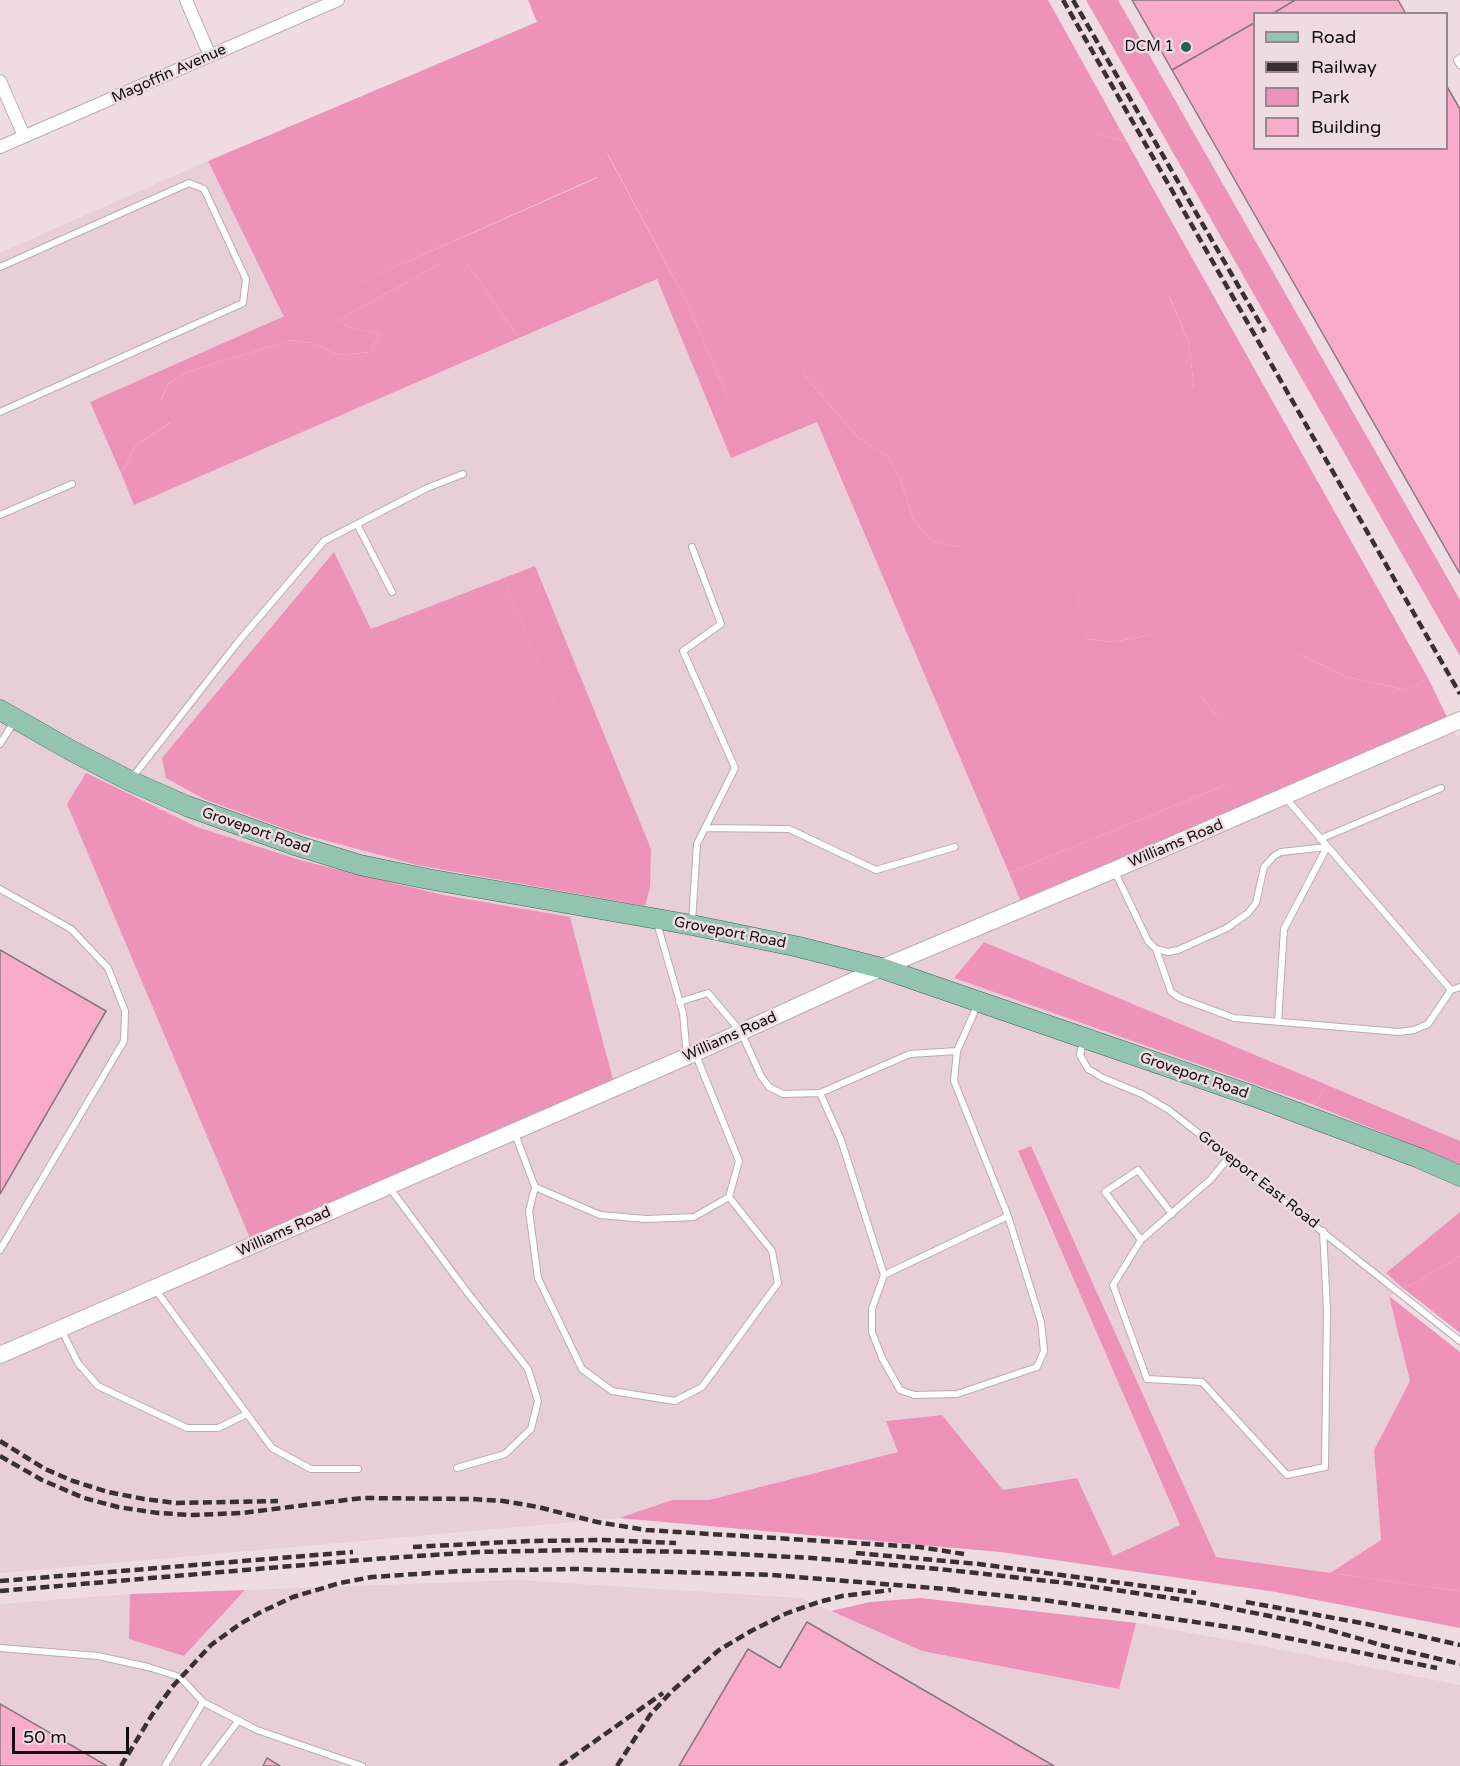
<!DOCTYPE html>
<style>
body{margin:0}
#map{position:relative;width:1460px;height:1766px;overflow:hidden;background:#eedce2;font-family:"Varela Round",sans-serif}
canvas{display:block}
.legend{position:absolute;left:1253px;top:12px;width:195px;height:138px;box-sizing:border-box;background:#eedce2;border:2px solid #96898e;margin:0;padding:8px 10px;list-style:none;font-size:18px;color:#120d0f}
.legend li{display:flex;align-items:center;gap:12px;height:30px}
.legend b{width:30px;border:2px solid #96898e}
.scale{position:absolute;left:12px;top:1727px;width:117px;height:27px;box-sizing:border-box;border:3px solid #120d0f;border-top:0;padding-left:8px;font-size:18px;line-height:21px;white-space:nowrap;color:#120d0f;-webkit-text-stroke:4px #eedce2;paint-order:stroke}
</style>
<div id="map">
<canvas width="1460" height="1766"></canvas>
<ul class="legend">
<li><b style="height:8px;background:#93c4b2"></b>Road</li>
<li><b style="height:8px;background:#383033"></b>Railway</li>
<li><b style="height:16px;background:#ee92b7"></b>Park</li>
<li><b style="height:16px;background:#f8acca"></b>Building</li>
</ul>
<div class="scale">50 m</div>
</div>
<script>
const c = document.querySelector('canvas').getContext('2d');
c.lineJoin = 'round';
function paint(path, color) {
  c.fillStyle = color;
  c.fill(path, 'evenodd');
}
function shape(rows) {
  const path = new Path2D();
  for (const r of rows) {
    path.moveTo(r[0], r[1]);
    for (let i = 2; i < r.length; i += 2) path.lineTo(r[i], r[i + 1]);
  }
  return path;
}
function stroke(path, color, width, dash) {
  c.strokeStyle = color;
  c.lineWidth = width;
  c.lineCap = dash ? 'butt' : 'round';
  c.setLineDash(dash || []);
  c.stroke(path);
}
function write(font, color, halo, rows, align = 'center') {
  c.font = font + ' "Varela Round",sans-serif';
  c.lineWidth = 5;
  c.setLineDash([]);
  c.textBaseline = 'middle';
  c.strokeStyle = halo;
  c.fillStyle = color;
  for (const [text, x, y, turn = 0] of rows) {
    c.save();
    c.translate(x, y);
    c.rotate((+turn || 0) * Math.PI / 180);
    c.textAlign = isNaN(turn) ? turn : align;
    if (halo) c.strokeText(text, 0, 0);
    c.fillText(text, 0, 0);
    c.restore();
  }
}
paint(shape([
 [208,161,284,317,91,402,135,504,657,279,731,458,817,422,1021,902,1447,717,1457,737,1460,735,1460,1141,984,942,954,978,1314,1105,1460,1164,1460,1212,1386,1273,1404,1289,1390,1296,1410,1381,1374,1450,1381,1540,1330,1573,1216,1557,1030,1146,1018,1152,1180,1525,1113,1556,1077,1478,1003,1490,942,1415,887,1421,899,1452,709,1500,672,1500,619,1518,0,1573,0,253],
 [518,1580,800,1598,922,1651,1118,1689,1136,1623,1251,1644,1460,1685,1460,1766,0,1766,0,1604,130,1594,129,1639,184,1656,245,1590]
]), '#e7ced7');
paint(shape([
 [528,0,1048,0,1127,142,1099,135,1189,342,1194,390,1297,653,1347,677,1406,690,1428,678,1447,717,1021,902,1009,873,1227,784,1219,721,1200,694,1151,635,1113,642,1088,639,1074,625,1078,596,1103,567,959,547,932,541,913,519,900,479,888,457,857,437,803,374,749,392,739,405,727,397,688,305,538,22,597,177,284,317,208,161,537,22],
 [1086,0,1118,0,1460,600,1460,656],
 [441,263,467,263,519,338,134,505,121,473,136,445,170,423,161,400,168,384,184,373,291,340,313,343,339,355,371,352,379,334,348,327,338,320],
 [334,552,371,629,504,578,630,882,650,888,645,906,417,865,291,831,204,799,166,778,162,758],
 [86,773,197,827,303,861,443,895,570,917,613,1080,250,1238,67,804],
 [984,942,1327,1085,1314,1105,954,978],
 [1460,1256,1460,1333,1404,1289],
 [1389,1296,1460,1352,1460,1591,1330,1573,1381,1540,1374,1450,1410,1381],
 [245,1590,184,1656,129,1639,130,1594],
 [921,1598,1136,1623,1119,1689,922,1651,831,1611,870,1602]
]), '#ee92b7');
paint(shape([
 [552,15,609,157,688,305,727,397,739,404,762,369,788,367,803,374,857,437,888,457,900,479,913,519,932,541,959,547,1095,555,1104,567,1078,596,1075,625,1088,639,1113,642,1151,635,1187,645,1203,669,1200,694,1219,721,1239,762,1227,784,1009,873,817,422,731,458,657,279,519,338,467,263,441,263,338,320,348,327,379,334,371,352,339,355,313,343,291,340,184,373,168,384,161,399,171,422,136,445,121,473,90,402,597,178,537,22],
 [1099,135,1127,142,1428,678,1406,690,1347,677,1297,653,1241,632,1198,602,1178,553,1194,390,1189,342,1172,302,1096,149],
 [535,566,651,849,650,888,630,883,504,578],
 [1327,1085,1460,1141,1460,1164,1314,1105],
 [1031,1146,1216,1557,1460,1591,1460,1628,1276,1592,1000,1552,619,1518,672,1500,709,1500,898,1452,886,1421,942,1415,1003,1490,1077,1478,1113,1556,1180,1525,1018,1151],
 [1460,1212,1460,1256,1404,1289,1386,1273]
]), '#ee91b7');
const building = shape([
 [1132,0,1295,0,1272,14,1254,14,1254,23,1172,70,1132,0],
 [1295,0,1398,0,1406,14,1272,14,1295,0],
 [1254,23,1254,148,1446,148,1446,85,1460,109,1460,574,1172,70,1254,23],
 [0,950,106,1011,0,1194,0,950],
 [807,1622,1054,1766,679,1766,748,1649,780,1668,807,1622],
 [0,1704,107,1766,0,1766,0,1704],
 [267,1758,280,1766,263,1766,267,1758]
]);
paint(building, '#f8acca');
stroke(building, '#87777d', 1.5);
const lane = shape([
 [1460,58,1457,60,1460,65],
 [0,267,189,183,204,189,246,279,243,303,0,412],
 [0,515,72,484],
 [357,524,392,592],
 [692,547,721,624,683,651,735,768,697,844,692,922],
 [0,744,14,722],
 [132,778,238,642,324,541,427,488,463,474],
 [1285,797,1451,990,1460,987],
 [705,828,789,829,876,870,955,847],
 [1320,839,1441,788],
 [1114,870,1148,941,1156,949,1171,992,1180,998,1234,1018,1399,1032,1414,1030,1428,1024,1451,990],
 [0,889,71,929,108,968,125,1011,124,1041,0,1250],
 [657,923,683,1013,687,1056],
 [1156,949,1168,952,1178,950,1227,928,1248,913,1256,903,1264,867,1274,856,1281,852,1327,847],
 [679,1002,708,993,741,1032,761,1076,769,1087,783,1094,820,1093,910,1054,957,1051],
 [1278,1022,1284,929,1327,847],
 [1083,1041,1080,1055,1088,1069,1103,1078,1142,1094,1169,1110,1460,1341],
 [820,1093,841,1140,884,1275,1008,1216,954,1081,957,1051,978,1004],
 [515,1134,535,1187,600,1215,646,1219,694,1217,729,1197,739,1161,695,1053],
 [1229,1157,1211,1179,1141,1240,1113,1285,1147,1379,1202,1382,1287,1475,1325,1467,1327,1309,1323,1231],
 [389,1187,467,1292,528,1369,538,1401,531,1429,505,1454,457,1468],
 [535,1187,529,1211,538,1278,582,1369,612,1391,675,1401,702,1387,778,1283,772,1251,729,1197],
 [1141,1240,1105,1192,1138,1170,1172,1214],
 [884,1275,872,1309,872,1332,882,1358,900,1390,914,1395,957,1394,1037,1367,1044,1351,1041,1322,1008,1216],
 [155,1289,272,1448,311,1469,358,1469],
 [61,1329,78,1363,98,1386,187,1428,218,1428,247,1414],
 [0,1648,98,1656,148,1667,180,1677,203,1702,257,1730,362,1766],
 [165,1766,203,1702],
 [204,1766,239,1720]
]);
const street = shape([
 [186,0,210,56],
 [0,81,24,136],
 [0,147,338,0]
]);
const secondary = shape([
 [0,1355,695,1053,881,968,1114,870,1460,720]
]);
const primary = shape([
 [0,710,72,751,130,781,187,806,298,846,360,865,428,879,692,925,799,947,881,968,1253,1096,1419,1158,1460,1176]
]);
stroke(lane, '#bcacb1', 8);
stroke(street, '#bcacb1', 14);
stroke(secondary, '#bcacb1', 18);
stroke(primary, '#376a57', 21);
stroke(lane, '#fff', 6);
stroke(street, '#fff', 12);
stroke(secondary, '#fff', 16);
stroke(primary, '#93c4b2', 20);
stroke(shape([
 [1063,0,1460,694],
 [1073,0,1265,332],
 [0,1441,45,1469,73,1481,108,1492,144,1499,176,1503,278,1501],
 [0,1456,42,1480,84,1498,118,1507,158,1513,192,1515,242,1513,362,1498,472,1499,503,1501,538,1507,597,1522,646,1530,919,1547,964,1554],
 [413,1547,529,1541,605,1540,676,1543],
 [856,1553,979,1564,1196,1593],
 [0,1581,353,1552],
 [951,1590,1043,1600,1243,1629,1437,1668],
 [0,1591,374,1559,478,1552,578,1550,696,1552,812,1558,939,1569,1067,1583,1205,1603,1309,1624,1381,1645,1460,1664],
 [1246,1602,1367,1624,1460,1645],
 [121,1766,152,1715,172,1687,211,1645,240,1624,261,1612,293,1597,340,1583,372,1577,461,1571,576,1569,772,1575,959,1590],
 [560,1766,663,1693],
 [617,1766,650,1715,672,1691,719,1650,751,1631,785,1614,819,1602,842,1596,891,1590]
]), '#383033', 4.5, [9, 4.5]);
for (const [x, y, r, color] of [
 [1186,47,6,"#27634e"]
]) {
  const dot = new Path2D();
  dot.arc(x, y, r, 0, 2 * Math.PI);
  c.fillStyle = color;
  c.fill(dot);
  stroke(dot, '#eedce2', 2);
}
write('15px', '#120d0f', '#eedce2', [
 ["DCM 1",1174,47]
], 'right');
write('15px', '#120d0f', '#eedce2', [
 ["Magoffin Avenue",169,74,-24],
 ["Groveport Road",256,831,19],
 ["Williams Road",1176,844,-23],
 ["Groveport Road",730,933,11],
 ["Williams Road",730,1037,-24],
 ["Groveport Road",1194,1076,19],
 ["Groveport East Road",1258,1180,38],
 ["Williams Road",284,1232,-24]
]);
</script>
